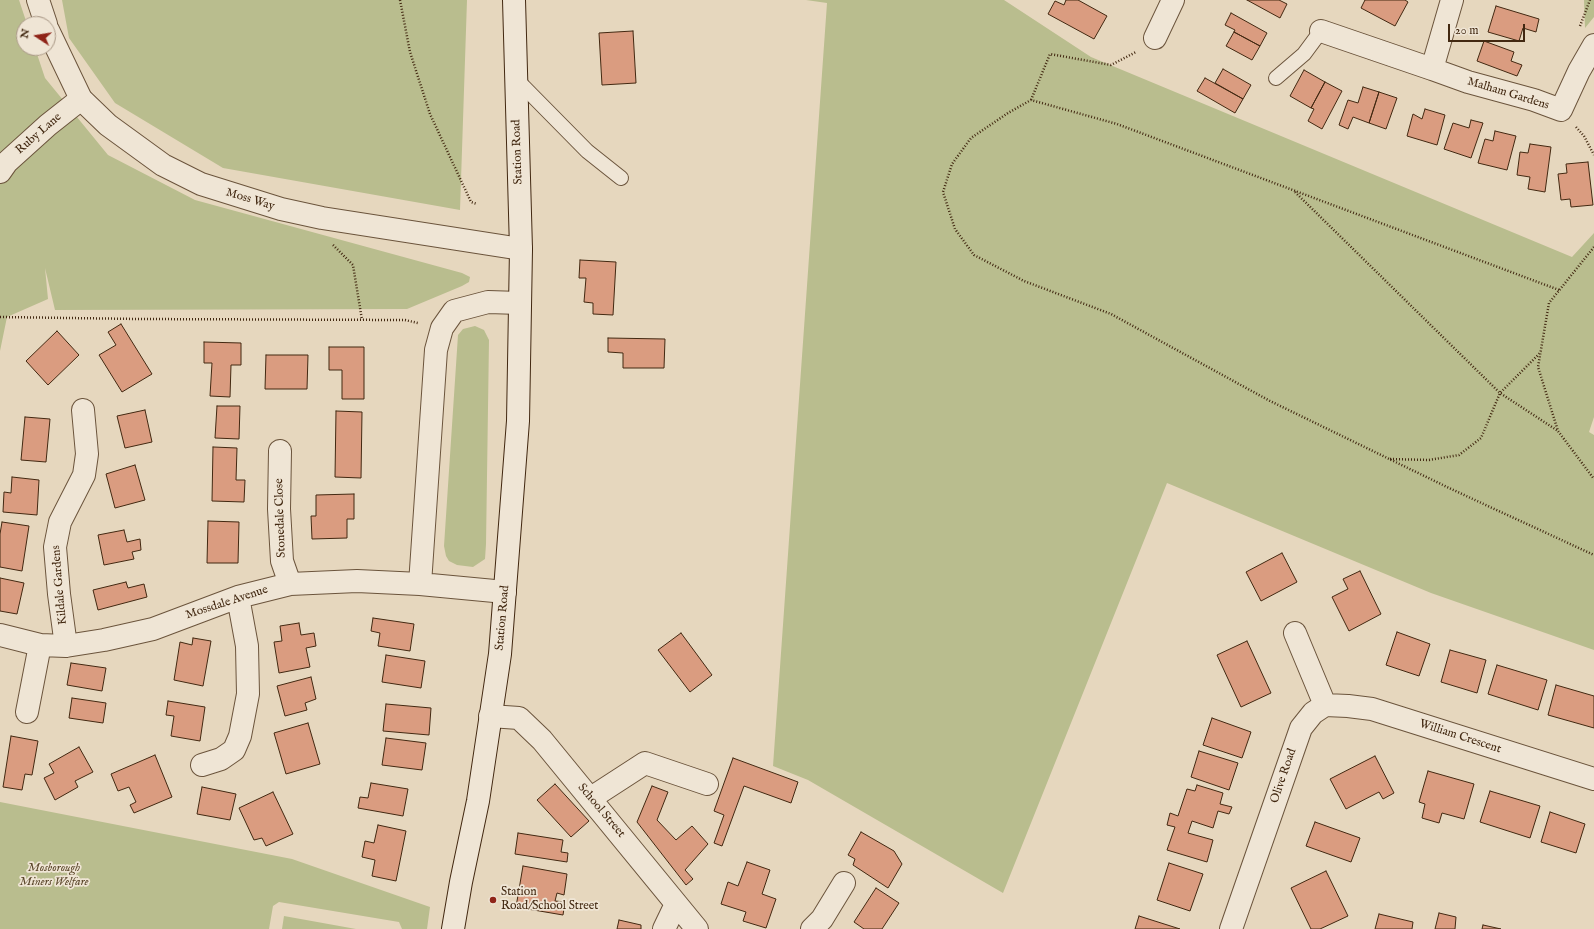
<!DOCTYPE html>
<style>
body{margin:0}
#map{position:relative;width:1594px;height:929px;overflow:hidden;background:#e6d7be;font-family:"IM FELL English",serif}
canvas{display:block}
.north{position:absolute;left:16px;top:16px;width:40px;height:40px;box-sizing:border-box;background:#efe5d5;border:1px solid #aa9987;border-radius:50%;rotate:282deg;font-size:11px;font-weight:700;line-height:16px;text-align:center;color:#422811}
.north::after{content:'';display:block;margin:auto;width:14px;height:18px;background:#8f2418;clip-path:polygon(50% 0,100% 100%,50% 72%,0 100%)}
.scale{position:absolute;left:1448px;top:24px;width:77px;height:18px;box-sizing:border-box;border:2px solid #422811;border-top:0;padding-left:5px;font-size:12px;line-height:14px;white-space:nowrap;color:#422811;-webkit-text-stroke:3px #efe5d5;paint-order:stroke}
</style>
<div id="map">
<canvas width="1594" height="929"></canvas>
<div class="north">N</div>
<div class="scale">20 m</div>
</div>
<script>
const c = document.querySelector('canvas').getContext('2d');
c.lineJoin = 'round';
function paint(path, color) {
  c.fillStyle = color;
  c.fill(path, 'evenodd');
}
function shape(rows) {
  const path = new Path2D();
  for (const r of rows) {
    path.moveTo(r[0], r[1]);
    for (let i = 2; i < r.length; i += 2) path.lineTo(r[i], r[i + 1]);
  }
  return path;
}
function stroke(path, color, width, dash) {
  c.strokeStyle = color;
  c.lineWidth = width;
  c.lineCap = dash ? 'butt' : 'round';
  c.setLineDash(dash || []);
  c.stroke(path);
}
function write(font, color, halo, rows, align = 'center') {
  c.font = font + ' "IM FELL English",serif';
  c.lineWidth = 3.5;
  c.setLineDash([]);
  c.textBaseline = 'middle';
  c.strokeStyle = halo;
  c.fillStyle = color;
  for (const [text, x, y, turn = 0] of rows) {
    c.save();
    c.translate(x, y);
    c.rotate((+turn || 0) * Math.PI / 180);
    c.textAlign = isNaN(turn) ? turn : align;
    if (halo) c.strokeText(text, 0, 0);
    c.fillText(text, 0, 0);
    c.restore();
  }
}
paint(shape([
 [0,0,19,0,27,24,24,24,24,48,35,48,45,78,108,155,195,200,462,273,470,277,469,282,462,286,407,309,55,310,45,268,48,299,7,317,0,351],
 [62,0,467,0,460,210,223,168,115,103,69,38],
 [806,0,1004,0,1091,57,1572,257,1594,233,1594,417,1589,432,1594,435,1594,650,1431,593,1167,483,1003,893,808,780,773,766,827,3],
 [1584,0,1594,0,1594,17,1585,28],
 [475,326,484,330,489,340,486,544,485,559,473,567,457,565,449,561,446,556,444,546,458,335,463,329],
 [0,802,292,859,430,907,427,929,402,929,399,922,279,902,273,906,269,929,0,929],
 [284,916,356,929,282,929]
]), '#b9bd8e');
const building = shape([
 [1066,0,1078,0,1107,16,1094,39,1048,14,1055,1,1064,5,1066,0],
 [1247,0,1279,0,1287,4,1280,18,1247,0],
 [1365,0,1405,0,1408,2,1395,26,1361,8,1365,0],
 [1496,6,1539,19,1536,32,1523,28,1519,41,1488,32,1496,6],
 [1231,13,1267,33,1260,46,1234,32,1235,30,1225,25,1231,13],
 [633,31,636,83,602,85,599,33,633,31],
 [1234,32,1260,46,1252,60,1226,46,1234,32],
 [1484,41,1514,52,1511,61,1522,65,1517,76,1477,61,1484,41],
 [1223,69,1251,85,1243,99,1215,83,1223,69],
 [1304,70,1325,82,1311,108,1290,96,1304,70],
 [1205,78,1243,99,1235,113,1197,91,1205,78],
 [1325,82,1342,91,1322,129,1308,121,1314,109,1311,108,1325,82],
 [1363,87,1379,92,1369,123,1353,117,1348,129,1339,125,1348,100,1358,103,1363,87],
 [1379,92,1397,98,1386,129,1369,123,1379,92],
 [1425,109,1445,115,1437,145,1407,136,1413,114,1422,119,1425,109],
 [1471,120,1483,123,1471,158,1444,149,1453,123,1469,128,1471,120],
 [1495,131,1516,136,1507,170,1478,163,1485,139,1493,141,1495,131],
 [1530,144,1551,147,1545,192,1528,189,1530,177,1517,175,1520,152,1528,153,1530,144],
 [1588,162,1593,205,1571,207,1570,199,1561,200,1558,174,1567,173,1566,164,1588,162],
 [580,260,616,262,613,315,593,314,593,303,584,302,586,278,579,278,580,260],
 [121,324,152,374,122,392,99,355,116,345,108,332,121,324],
 [57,331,79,355,48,385,26,361,57,331],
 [608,338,665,339,664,368,623,368,623,353,608,352,608,338],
 [204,342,241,343,241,365,231,365,230,397,210,396,212,363,204,363,204,342],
 [329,347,364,347,364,399,342,399,342,370,329,370,329,347],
 [266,355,308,355,307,389,265,389,266,355],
 [217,406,240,406,239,439,215,438,217,406],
 [145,410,152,442,125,448,117,416,145,410],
 [336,411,362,412,361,478,335,477,336,411],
 [25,417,50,419,46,462,21,460,25,417],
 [213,447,237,448,236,480,245,480,244,502,212,501,213,447],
 [135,465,145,500,115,508,106,474,135,465],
 [12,477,39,480,37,515,3,512,4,492,11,493,12,477],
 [354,494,354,519,347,519,347,538,312,539,311,516,316,516,316,495,354,494],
 [208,521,239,522,238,563,207,563,208,521],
 [2,522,29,526,22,571,0,567,0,534,2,522],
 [124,530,127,542,140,539,141,550,132,552,134,559,104,565,98,535,124,530],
 [1282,553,1297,582,1261,601,1246,572,1282,553],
 [1360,571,1381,614,1349,631,1332,597,1348,589,1343,579,1360,571],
 [0,578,24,583,17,614,0,611,0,578],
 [126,582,128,588,144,584,147,597,98,610,93,590,126,582],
 [373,618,414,624,410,651,378,646,380,633,371,631,373,618],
 [299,623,301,635,314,633,316,646,306,648,310,667,279,673,274,642,282,641,280,626,299,623],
 [1397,632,1430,644,1419,676,1386,665,1397,632],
 [681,633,712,675,690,692,658,650,681,633],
 [193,638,211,641,203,686,174,680,180,642,192,645,193,638],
 [1247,641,1271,693,1241,707,1217,655,1247,641],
 [1450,650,1486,660,1477,693,1441,682,1450,650],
 [386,655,425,661,421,688,382,682,386,655],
 [71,663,106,668,102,691,67,685,71,663],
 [1497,665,1547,680,1538,710,1488,694,1497,665],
 [311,677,316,699,305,703,307,710,285,716,277,686,311,677],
 [1556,685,1594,696,1594,728,1548,715,1556,685],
 [72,698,106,703,103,723,69,718,72,698],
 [168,701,205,707,200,741,171,736,174,716,166,715,168,701],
 [386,704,431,708,429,735,383,731,386,704],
 [1212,718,1251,732,1242,758,1203,745,1212,718],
 [308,723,320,764,286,774,274,733,308,723],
 [11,736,38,741,32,775,25,774,22,790,3,787,11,736],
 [386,738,426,743,422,770,382,765,386,738],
 [79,747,93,772,75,781,78,787,55,800,44,778,54,773,49,764,79,747],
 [1199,751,1238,763,1229,790,1191,777,1199,751],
 [155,755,172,797,134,813,130,805,136,802,129,787,118,791,111,774,155,755],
 [1375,756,1394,793,1383,799,1379,792,1346,809,1330,779,1375,756],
 [733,758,798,782,791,803,744,786,722,846,714,843,724,815,714,811,733,758],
 [1428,771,1474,784,1464,819,1442,813,1439,823,1422,818,1425,804,1419,802,1428,771],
 [371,783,408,789,403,816,358,808,360,797,368,798,371,783],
 [555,784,589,821,571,837,537,800,555,784],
 [1197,785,1223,793,1220,804,1232,807,1229,814,1218,811,1213,828,1192,821,1188,833,1213,840,1207,862,1167,850,1175,827,1167,825,1170,813,1178,816,1187,789,1195,791,1197,785],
 [652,786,668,792,657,820,676,840,692,826,708,844,685,870,693,879,686,885,637,822,652,786],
 [202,787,236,794,230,820,197,814,202,787],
 [1490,791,1540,806,1530,838,1480,822,1490,791],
 [273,792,293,834,266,846,262,838,254,840,239,808,273,792],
 [1550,812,1585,824,1576,853,1541,842,1550,812],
 [1315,822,1360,838,1351,862,1306,846,1315,822],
 [378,825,406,831,396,881,372,876,375,860,362,857,365,841,374,843,378,825],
 [861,832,894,851,902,864,888,888,853,865,855,859,848,855,861,832],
 [518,833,563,840,561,852,568,853,567,862,515,854,518,833],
 [747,862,770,870,762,894,776,899,766,928,743,921,746,912,721,904,728,882,738,886,747,862],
 [1169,863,1203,874,1190,911,1157,900,1169,863],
 [523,866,567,874,564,895,557,893,555,901,565,902,563,915,516,907,523,866],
 [1326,871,1348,916,1320,929,1311,929,1291,888,1326,871],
 [876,888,899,903,882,929,864,929,854,922,876,888],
 [1439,913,1456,917,1455,929,1435,929,1439,913],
 [1379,914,1413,922,1412,929,1375,929,1379,914],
 [1139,916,1180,929,1135,929,1139,916],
 [619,920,641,925,641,929,617,929,619,920],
 [1483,925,1501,929,1482,929,1483,925]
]);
paint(building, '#da9c80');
stroke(building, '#422811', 1);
const service = shape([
 [1276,78,1304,54,1321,31],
 [516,79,587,151,621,178]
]);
const minor = shape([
 [1452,0,1432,69,1468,82,1534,100,1561,110,1579,71,1594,45],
 [1321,31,1432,69],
 [1155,38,1173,0],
 [0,172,7,162,48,125,81,99],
 [280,451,279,509,282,561,290,584],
 [420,584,436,350,442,328,454,311,488,302,520,303],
 [1295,633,1325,705],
 [0,635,40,645,66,646,104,640,153,629,238,597,290,584,357,581,420,584,505,592],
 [66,646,59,594,55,547,60,522,84,475,87,454,83,410],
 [1325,705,1348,706,1372,709,1594,779],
 [27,712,40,645],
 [490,716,519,718,542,740,697,929],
 [202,765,221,759,234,750,240,736,248,694,247,646,238,597],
 [591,798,645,763,707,784],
 [664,929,676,904],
 [812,929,822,919,844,883],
 [1231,929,1301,728,1313,713,1325,705]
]);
const tertiary = shape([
 [38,0,46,24],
 [48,30,81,99,108,125,163,165,201,184,281,209,322,218,521,249]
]);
const secondary = shape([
 [453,929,461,882,478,801,500,654,518,421,521,249,514,0]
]);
stroke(service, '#6b543c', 16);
stroke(minor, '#6b543c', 24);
stroke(tertiary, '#6b543c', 24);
stroke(secondary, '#422811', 24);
stroke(shape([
 [400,0,410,52,430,114,471,202,477,204],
 [1580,26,1590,0],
 [1031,100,1050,54,1111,65,1136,52],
 [1576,127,1584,136,1594,155],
 [1295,192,1500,393,1558,431],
 [333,245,353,265,362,320],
 [1594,247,1549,303,1538,367,1558,431,1594,479],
 [1559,290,1117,124,1031,100,1008,113,971,138,952,164,943,192,955,229,974,255,1024,281,1111,314,1270,401,1449,488,1594,555],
 [0,317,138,319,405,320,418,323],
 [1390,459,1429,460,1459,455,1481,438,1500,393,1541,352]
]), '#422811', 2.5, [1, 2]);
stroke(service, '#efe5d5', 14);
stroke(minor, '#efe5d5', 22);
stroke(tertiary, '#efe5d5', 22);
stroke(secondary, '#efe5d5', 22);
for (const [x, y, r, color] of [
 [493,900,4,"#8f2418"]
]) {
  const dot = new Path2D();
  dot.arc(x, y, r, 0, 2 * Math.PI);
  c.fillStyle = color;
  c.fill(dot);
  stroke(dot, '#efe5d5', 1.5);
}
write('12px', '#422811', '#efe5d5', [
 ["Malham Gardens",1508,94,17],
 ["Ruby Lane",39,134,-41],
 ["Station Road",518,152,-92],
 ["Moss Way",250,200,17],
 ["Stonedale Close",281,518,-92],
 ["Kildale Gardens",60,585,-95],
 ["Mossdale Avenue",227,603,-18],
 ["Station Road",503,618,-85],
 ["William Crescent",1460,737,18],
 ["Olive Road",1284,776,-71],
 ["School Street",601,811,50]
]);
write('italic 12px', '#5a462a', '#efe5d5', [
 ["Mosborough",54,869],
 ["Miners Welfare",54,883]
]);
write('12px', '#422811', '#efe5d5', [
 ["Station",501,893],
 ["Road/School Street",501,907]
], 'left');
</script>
